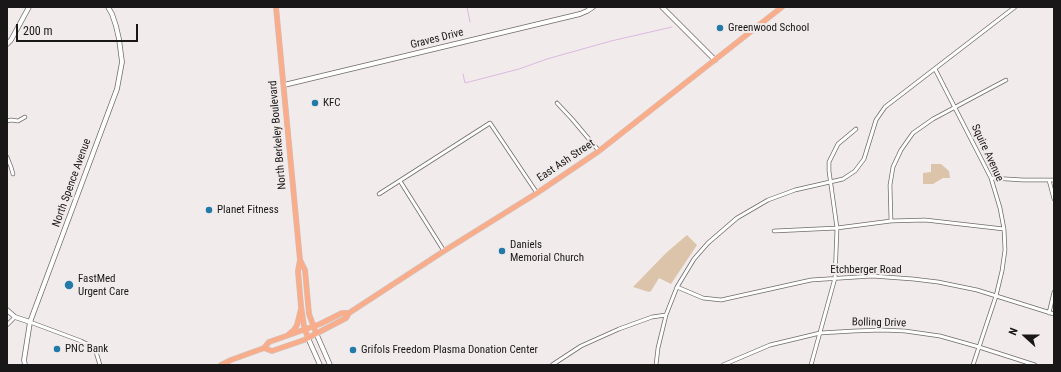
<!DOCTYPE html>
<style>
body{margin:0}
#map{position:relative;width:1061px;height:372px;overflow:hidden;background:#f2ebeb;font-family:"Roboto Condensed",sans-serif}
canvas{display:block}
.frame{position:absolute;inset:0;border:8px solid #191717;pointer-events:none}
.north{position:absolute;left:1005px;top:316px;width:40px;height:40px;-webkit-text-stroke:3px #f2ebeb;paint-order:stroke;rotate:291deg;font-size:11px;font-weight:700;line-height:16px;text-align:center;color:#191717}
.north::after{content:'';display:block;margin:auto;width:14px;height:18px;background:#191717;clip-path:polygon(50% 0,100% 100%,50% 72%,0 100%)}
.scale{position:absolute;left:16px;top:24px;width:122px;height:18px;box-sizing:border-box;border:2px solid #191717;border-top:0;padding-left:5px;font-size:12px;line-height:14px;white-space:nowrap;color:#191717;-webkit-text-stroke:3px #f2ebeb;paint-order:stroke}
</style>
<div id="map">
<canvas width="1061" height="372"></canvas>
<div class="frame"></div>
<div class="north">N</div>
<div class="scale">200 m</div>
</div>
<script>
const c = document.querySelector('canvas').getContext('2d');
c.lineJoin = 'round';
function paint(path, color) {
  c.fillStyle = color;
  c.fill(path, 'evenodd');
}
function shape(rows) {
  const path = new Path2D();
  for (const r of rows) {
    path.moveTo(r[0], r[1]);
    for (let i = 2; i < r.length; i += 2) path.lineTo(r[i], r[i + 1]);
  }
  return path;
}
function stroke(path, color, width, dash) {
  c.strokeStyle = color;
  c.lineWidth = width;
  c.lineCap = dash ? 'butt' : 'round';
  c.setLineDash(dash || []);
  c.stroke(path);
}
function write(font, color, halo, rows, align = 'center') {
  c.font = font + ' "Roboto Condensed",sans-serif';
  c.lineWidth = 4;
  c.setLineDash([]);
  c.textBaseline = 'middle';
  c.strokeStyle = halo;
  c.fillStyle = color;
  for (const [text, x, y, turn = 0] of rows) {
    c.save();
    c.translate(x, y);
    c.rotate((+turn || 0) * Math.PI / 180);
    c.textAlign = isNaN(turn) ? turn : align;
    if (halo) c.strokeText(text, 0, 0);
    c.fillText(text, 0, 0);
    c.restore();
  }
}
paint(shape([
 [931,164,941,164,949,171,950,178,943,178,933,184,923,184,923,173,931,172],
 [687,235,697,245,671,284,659,278,651,291,649,292,633,287,666,253]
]), '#dbc4a9');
stroke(shape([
 [467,7,470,22],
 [463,74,465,83,519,69,547,59,611,41,672,27]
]), '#dab9e1', 1);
const minor = shape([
 [935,69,991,178,1000,208,1004,229,1005,250,1002,271,996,296,973,365],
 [557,103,572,119,599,151],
 [7,121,11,120,18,121,25,117],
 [7,157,11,167,13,174],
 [991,178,1023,180,1054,180],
 [1049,180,1054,199],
 [400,181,444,251],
 [379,194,490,123,537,193],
 [891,221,890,185,893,167,901,150,913,133,933,119,1006,80],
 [774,231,837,228,891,221,925,220,1004,229],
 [677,287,703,298,721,300,811,280,872,276,913,279,938,282,977,290,1054,314],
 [1049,313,1054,292],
 [30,322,81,341,91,346,96,352,100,365],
 [7,325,15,317],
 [552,365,581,346,619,329,652,317,666,315],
 [656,365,658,348,666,315,677,287,694,259,708,243,737,218,768,200,795,190,843,179,855,171,864,159,876,120,885,107,1015,7],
 [723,365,770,345,820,333,854,331,882,330,905,331,940,336,979,347,1035,365],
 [811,365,835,278,837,228,829,171,829,162,838,144,856,129]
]);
const tertiary = shape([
 [662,7,715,60],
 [7,44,11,40,29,7],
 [284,85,580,14,587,11,593,7],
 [7,310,15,317,30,322],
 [316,333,330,365],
 [308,338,320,365],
 [25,365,24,360,30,322,117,89,122,62,119,39,116,26,112,14,108,7]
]);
const primary = shape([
 [276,7,300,260,298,271,301,306,304,326,308,338],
 [300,260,305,270,309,314,316,333],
 [289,334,294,330,297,325,301,309],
 [264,348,272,351,304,340,346,318,349,313,444,251,537,193,599,151,782,7],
 [221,365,231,360,264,348,269,342,320,324,342,313,349,313]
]);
stroke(minor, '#706b6b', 4.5);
stroke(tertiary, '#706b6b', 5.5);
stroke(primary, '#c8c7c7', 6);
stroke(minor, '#fff', 3);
stroke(tertiary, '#fff', 4);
stroke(primary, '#faad8b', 5);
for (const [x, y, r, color] of [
 [720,28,4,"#227aa9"],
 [315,103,4,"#227aa9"],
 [209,210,4,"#227aa9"],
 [502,251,4,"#227aa9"],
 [69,285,5,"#227aa9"],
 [57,349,4,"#227aa9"],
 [353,350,4,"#227aa9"]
]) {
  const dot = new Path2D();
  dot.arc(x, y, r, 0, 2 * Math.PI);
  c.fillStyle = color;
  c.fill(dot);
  stroke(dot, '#f2ebeb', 1.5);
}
write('11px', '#191717', '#f2ebeb', [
 ["Greenwood School",728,28],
 ["KFC",323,103],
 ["Planet Fitness",217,210],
 ["Daniels",510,245],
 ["Memorial Church",510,258],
 ["FastMed",78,279],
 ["Urgent Care",78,292],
 ["PNC Bank",65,349],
 ["Grifols Freedom Plasma Donation Center",361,350]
], 'left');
write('11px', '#191717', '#f2ebeb', [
 ["Graves Drive",437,39,-14],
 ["North Berkeley Boulevard",278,135,-95],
 ["Squire Avenue",987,153,65],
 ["East Ash Street",566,161,-34],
 ["North Spence Avenue",72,183,-70],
 ["Etchberger Road",866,270],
 ["Bolling Drive",879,323,1]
]);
</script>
